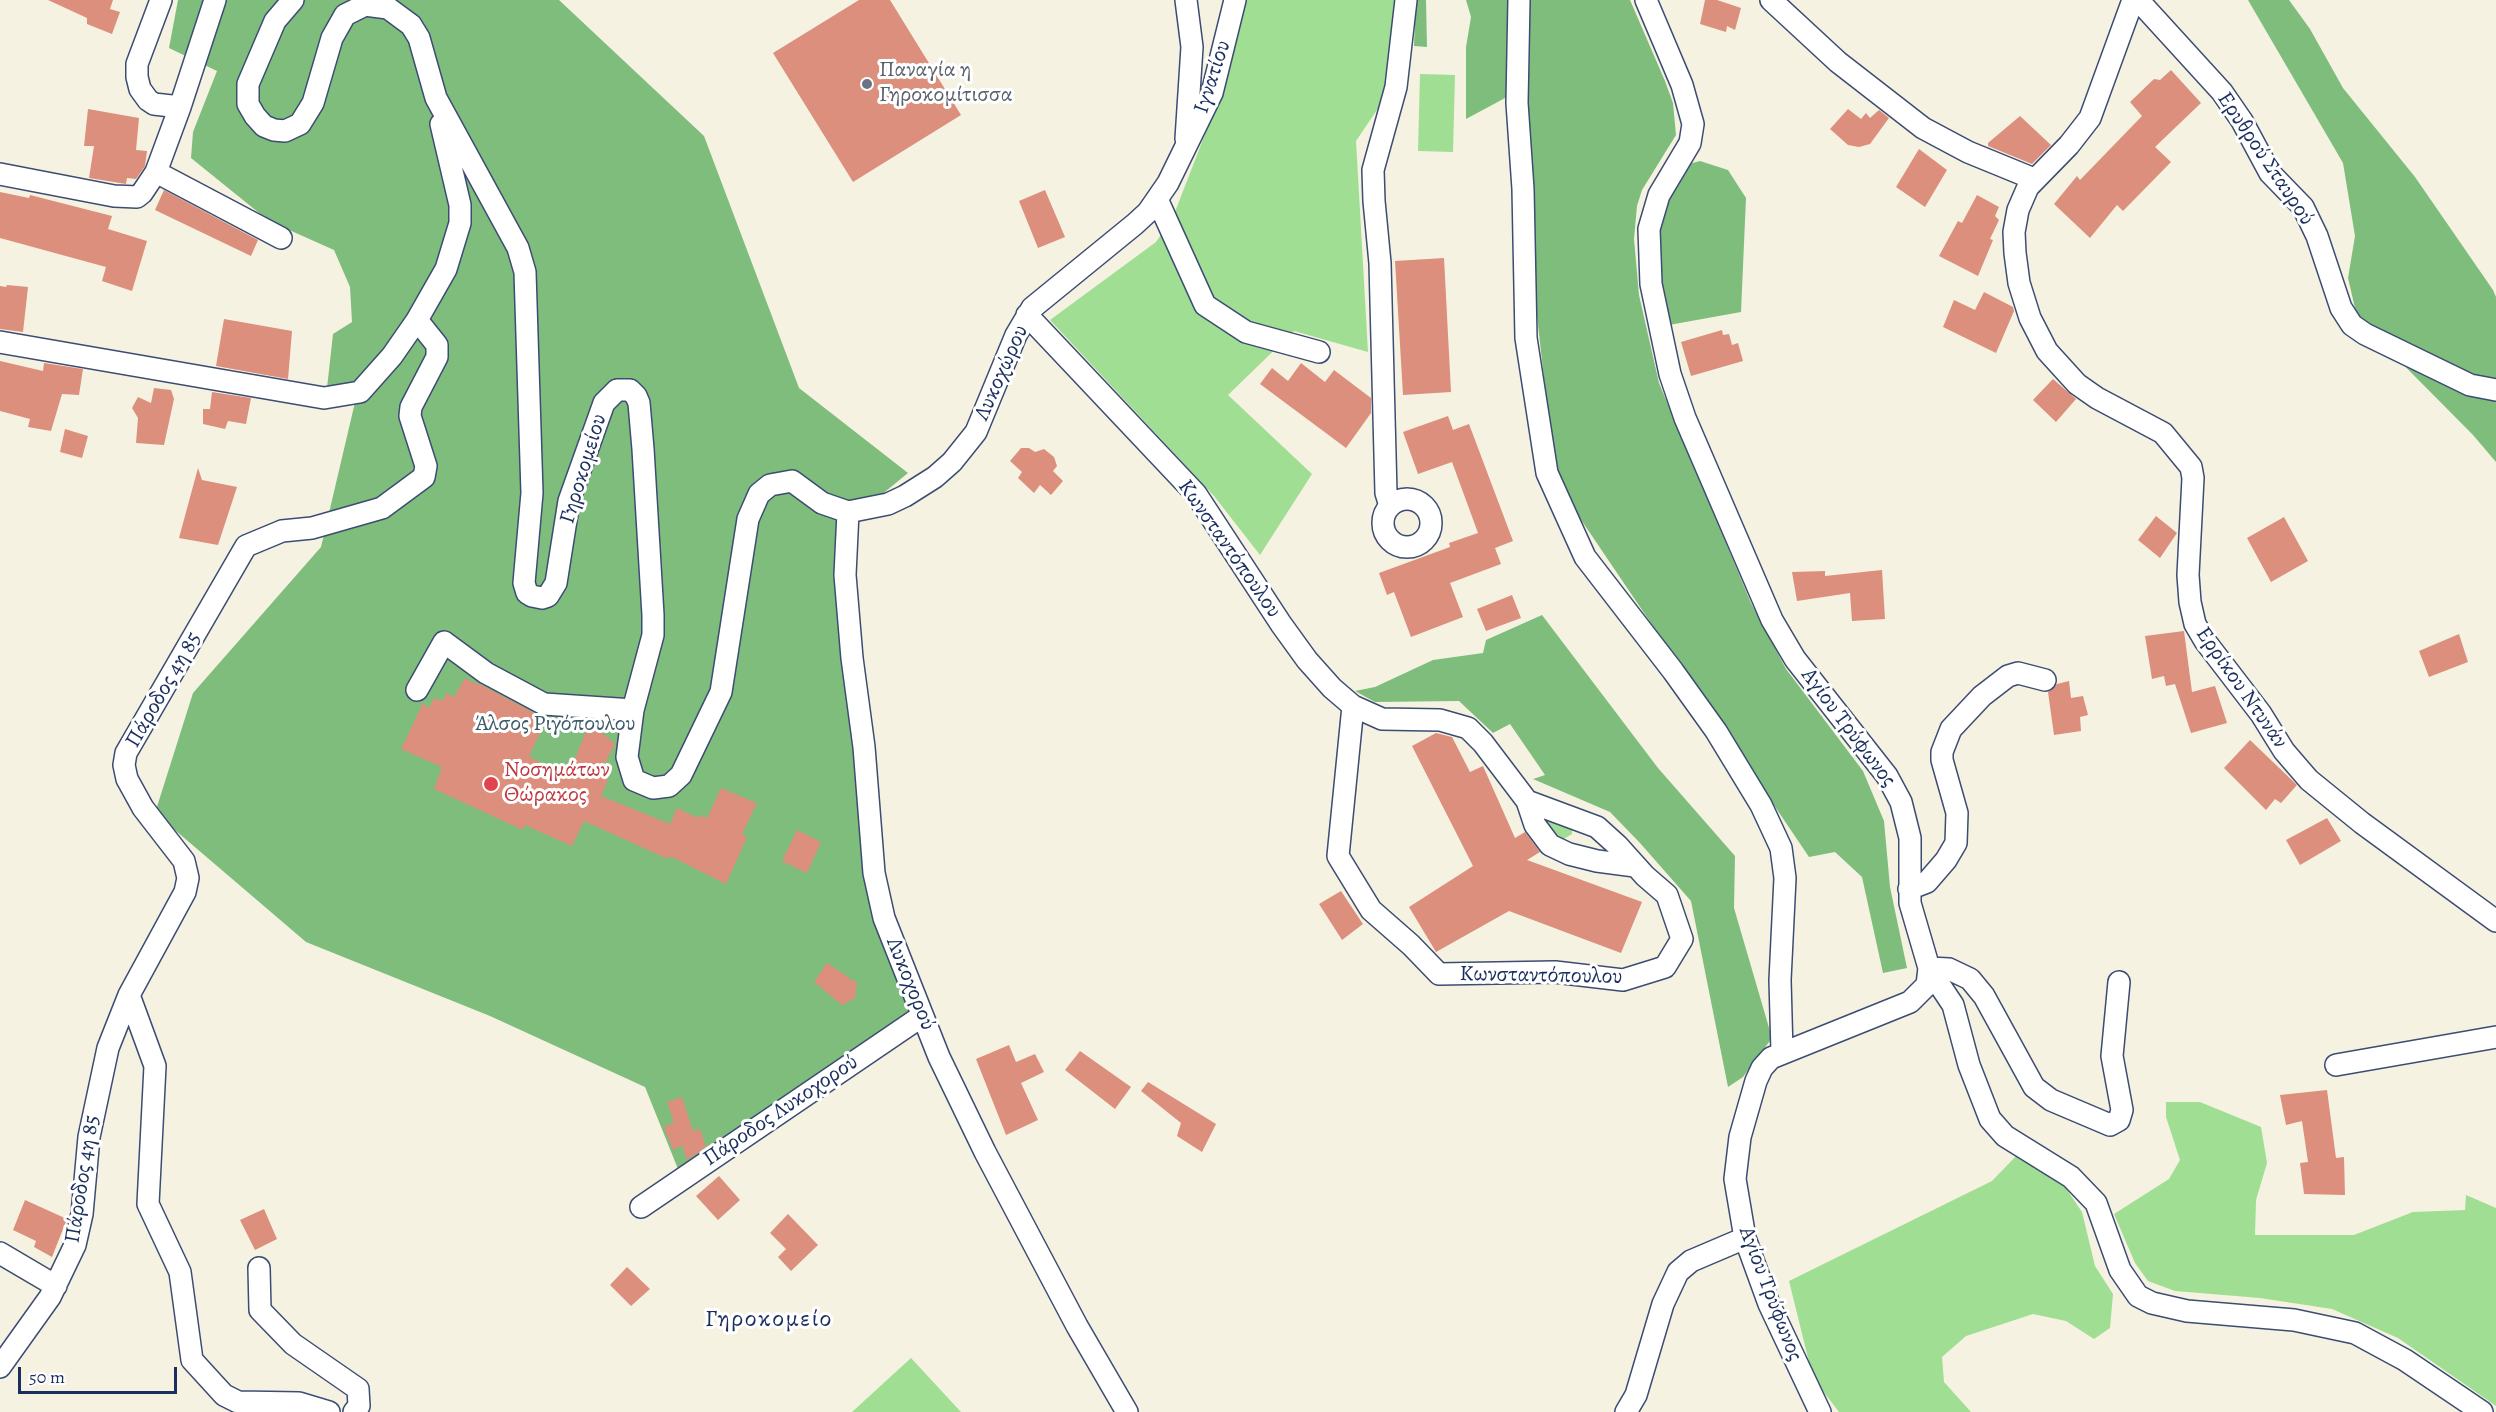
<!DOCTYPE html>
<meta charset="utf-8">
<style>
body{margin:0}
#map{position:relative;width:2496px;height:1412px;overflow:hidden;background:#f5f2e2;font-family:Alegreya,serif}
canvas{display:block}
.scale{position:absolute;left:18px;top:1367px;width:159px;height:27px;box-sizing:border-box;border:3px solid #1b2f5e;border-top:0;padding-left:8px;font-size:18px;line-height:21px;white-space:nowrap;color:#1b2f5e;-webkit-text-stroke:4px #fff;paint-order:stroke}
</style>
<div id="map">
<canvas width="2496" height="1412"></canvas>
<div class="scale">50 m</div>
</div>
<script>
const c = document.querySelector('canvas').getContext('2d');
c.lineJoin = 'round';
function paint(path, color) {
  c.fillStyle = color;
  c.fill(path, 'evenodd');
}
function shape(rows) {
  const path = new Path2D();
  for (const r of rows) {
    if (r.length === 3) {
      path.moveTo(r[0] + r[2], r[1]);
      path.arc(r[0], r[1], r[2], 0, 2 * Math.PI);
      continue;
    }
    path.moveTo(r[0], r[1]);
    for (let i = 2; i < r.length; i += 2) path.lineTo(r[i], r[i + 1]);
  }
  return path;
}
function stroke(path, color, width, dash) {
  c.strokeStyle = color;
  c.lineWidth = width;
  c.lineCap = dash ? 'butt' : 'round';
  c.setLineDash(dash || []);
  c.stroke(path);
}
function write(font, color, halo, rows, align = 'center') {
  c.font = font + ' Alegreya,serif';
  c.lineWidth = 6;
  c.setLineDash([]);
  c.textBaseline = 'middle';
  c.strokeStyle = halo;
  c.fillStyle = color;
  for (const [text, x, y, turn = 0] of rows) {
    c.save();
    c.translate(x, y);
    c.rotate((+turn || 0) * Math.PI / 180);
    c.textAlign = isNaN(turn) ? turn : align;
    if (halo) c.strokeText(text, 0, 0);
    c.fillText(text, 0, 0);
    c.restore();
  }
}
paint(shape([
 [1245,0,1396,0,1395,41,1383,101,1356,141,1368,352,1294,331,1228,395,1312,474,1260,555,1214,496,1050,320,1156,242,1173,217,1224,85],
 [1420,74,1455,75,1453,152,1418,151],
 [1540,815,1572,826,1572,834,1562,840],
 [2166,1102,2200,1102,2261,1127,2267,1163,2256,1200,2255,1235,2354,1235,2413,1212,2465,1210,2466,1195,2496,1208,2496,1406,2398,1338,2332,1309,2260,1298,2175,1291,2148,1281,2135,1263,2114,1214,2169,1179,2180,1160,2166,1117],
 [2018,1154,2059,1178,2082,1212,2095,1266,2113,1294,2110,1328,2094,1339,2066,1321,2033,1314,1966,1336,1942,1357,1944,1382,1971,1412,1839,1412,1813,1378,1789,1281,1992,1181],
 [911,1358,961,1412,852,1412]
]), '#9fde93');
paint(shape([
 [178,0,559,0,704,136,799,388,908,473,858,514,838,550,834,577,859,795,912,1017,709,1154,678,1169,645,1087,490,1016,306,942,155,813,193,693,321,547,356,398,327,388,333,334,352,322,350,287,334,250,269,221,191,158,193,132,217,71,169,48],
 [1416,0,1426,0,1427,47,1414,46],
 [1466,0,1508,0,1507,97,1466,119,1466,47,1471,17],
 [1529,0,1630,0,1665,81,1673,103,1676,135,1642,190,1637,206,1634,239,1639,295,1659,383,1751,603,1786,669,1863,771,1884,821,1890,887,1907,968,1883,973,1862,877,1835,852,1809,857,1565,496,1553,460,1531,261,1523,102],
 [2248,0,2289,0,2310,29,2343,88,2415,177,2493,290,2496,297,2496,462,2473,435,2366,327,2355,308,2348,278,2355,236,2343,163],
 [1700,161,1728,170,1746,198,1741,312,1669,325,1661,299,1655,238,1662,202,1685,165],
 [1542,615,1658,768,1735,856,1734,908,1772,1038,1743,1077,1728,1087,1691,901,1640,843,1610,812,1533,779,1545,775,1510,724,1493,733,1459,701,1375,702,1355,691,1375,687,1433,660,1483,653,1486,640]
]), '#7fbd7d');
paint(shape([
 [48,0,113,0,110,9,120,12,112,34,87,24,87,18],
 [859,0,890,0,961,115,853,182,773,53],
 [1705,0,1717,0,1741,8,1735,30,1727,26,1726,32,1700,24],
 [2171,70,2201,103,2155,147,2171,162,2123,211,2117,205,2090,238,2054,204,2077,176,2080,180,2142,116,2130,102,2154,79,2160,80],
 [88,109,139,118,136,150,147,151,145,166,136,179,127,178,126,184,89,178,94,146,84,146],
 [1848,109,1861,119,1866,113,1870,118,1879,110,1889,118,1870,144,1859,147,1848,145,1830,129],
 [2020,116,2051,145,2032,164,1988,146,1988,143],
 [1919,149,1947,170,1925,207,1896,187],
 [164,190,258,240,251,256,155,210],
 [1045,190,1065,237,1038,248,1019,201],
 [0,192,29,198,30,195,112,216,108,229,147,241,132,291,102,281,106,267,0,238],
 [1977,195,1999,207,1995,216,1999,220,1990,239,1993,240,1978,276,1939,256,1958,221,1962,223],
 [1444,258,1451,392,1403,395,1395,261],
 [7,285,28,287,23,332,0,329,0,286,6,287],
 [1984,292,2013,307,2014,311,1996,353,1943,327,1954,300,1975,310],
 [224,319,292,331,288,379,216,366],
 [1722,330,1723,335,1729,334,1732,345,1738,343,1743,361,1691,376,1681,342],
 [0,361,43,371,44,363,83,369,79,395,62,394,51,431,28,427,30,419,0,411],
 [1301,363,1325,382,1334,370,1371,398,1371,413,1346,448,1260,384,1272,368,1288,381],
 [2053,379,2076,399,2056,422,2033,400],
 [154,388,171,390,174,399,164,445,136,443,138,418,132,408,138,397,151,403],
 [212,392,251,398,246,424,228,421,225,429,203,424,203,409,210,409],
 [1448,416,1453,430,1469,424,1513,541,1495,548,1501,564,1450,583,1463,617,1411,637,1394,592,1387,595,1379,573,1450,547,1449,543,1478,533,1452,462,1418,474,1403,432],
 [65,429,88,436,82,458,60,452],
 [1021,448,1029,448,1035,452,1044,449,1054,457,1057,466,1053,471,1063,481,1051,495,1040,485,1034,493,1018,478,1022,472,1010,461],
 [198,468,202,480,237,487,218,545,179,538],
 [2156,516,2177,533,2160,558,2138,540],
 [2284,517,2308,561,2271,582,2247,538],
 [1882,570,1885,619,1852,621,1850,593,1797,601,1792,572,1825,571,1825,576],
 [1512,595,1521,618,1486,631,1477,609],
 [2184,631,2192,692,2215,686,2227,723,2191,733,2175,684,2166,686,2164,676,2152,679,2145,636],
 [2459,634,2468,662,2429,677,2419,651],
 [465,678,475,684,476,682,538,715,548,717,529,756,567,778,590,722,615,744,599,775,608,780,601,796,670,824,677,808,698,818,699,815,707,818,721,788,757,803,742,834,747,837,726,884,670,856,668,859,584,821,572,846,525,825,523,830,434,789,442,767,401,749,423,703,429,708,434,698,443,701,446,693,454,697],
 [2069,681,2071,698,2083,696,2088,715,2080,717,2081,731,2054,735,2048,692,2057,684],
 [1436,733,1452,737,1470,772,1483,766,1515,838,1525,832,1540,852,1527,860,1642,902,1621,953,1509,911,1436,952,1409,907,1473,866,1412,746],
 [2250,740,2297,785,2281,803,2275,799,2266,810,2224,768],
 [2327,818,2341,841,2300,865,2286,840],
 [797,830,821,842,807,873,782,861],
 [1341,891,1363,924,1342,940,1319,904],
 [827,963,857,983,855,998,842,1005,814,982],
 [1009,1045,1016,1062,1035,1054,1044,1072,1021,1083,1038,1120,1006,1135,976,1059],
 [1080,1051,1131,1087,1115,1109,1065,1070],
 [1148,1082,1216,1124,1202,1152,1177,1136,1181,1123,1141,1091],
 [2327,1090,2336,1158,2344,1157,2345,1195,2304,1194,2300,1163,2308,1162,2302,1121,2286,1125,2280,1095],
 [682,1097,693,1131,700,1129,706,1147,687,1160,682,1145,673,1150,664,1127,674,1122,667,1102],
 [719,1176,740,1200,718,1220,696,1196],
 [25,1200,67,1219,52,1257,34,1247,36,1241,13,1230],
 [264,1209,277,1239,255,1250,240,1220],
 [788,1214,818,1245,791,1271,778,1257,786,1249,770,1233],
 [627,1267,650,1289,631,1306,610,1285]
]), '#dc8f7c');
const minor = shape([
 [161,0,137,64,137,77,140,89,148,100,154,104,180,107,215,0],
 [293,0,275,21,248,84,248,104,255,116,264,126,274,130,285,131,300,124,313,103,332,38,345,15,365,5,388,8,411,25,419,38,436,98,518,248,525,272,532,493,524,583,527,593,532,596,542,598,548,596,556,583,569,501,604,403,617,390,630,390,636,396,639,403,643,449,653,615,653,635,633,710,627,757,634,780,653,788,669,786,681,775,721,692,748,519,759,494,770,485,792,481,822,503,848,512,888,504,905,496,935,477,952,462,976,432,1016,335,1032,308,1135,224,1148,212,1168,183,1212,93,1235,0],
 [1519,0,1517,103,1523,189,1526,338,1547,473,1585,557,1673,671,1716,731,1761,805,1781,848,1785,878,1780,980,1782,1052],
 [1646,0,1682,85,1693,124,1690,143,1659,195,1649,229,1651,284,1670,374,1685,418,1772,620,1795,659,1887,776,1901,802,1910,838,1910,903,1929,968,1927,985,1910,1002,1771,1058,1762,1068,1756,1081,1740,1137,1735,1179,1745,1238,1769,1304,1820,1412],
 [1771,0,1838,62,1923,128,1968,152,2034,179],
 [2133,0,2090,118,2069,145,2028,187,2018,210,2014,232,2015,253,2019,283,2030,318,2047,351,2077,384,2097,398,2163,433,2191,467,2193,478,2188,575,2190,602,2195,624,2205,641,2261,714,2284,751,2309,780,2362,823,2496,921],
 [2138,0,2222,92,2242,121,2270,173,2303,207,2317,236,2341,308,2352,325,2365,334,2470,385,2496,390],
 [1186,139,1192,47,1186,0],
 [156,172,281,238],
 [0,174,114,196,137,197,142,193,156,172,180,107],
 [1157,199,1205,305,1246,332,1319,352],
 [1027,315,1196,494,1281,624,1307,660,1332,688,1353,706,1382,719,1440,720,1468,728,1483,743,1527,801,1597,827,1618,846,1645,876,1667,895,1682,939,1665,967,1623,980,1555,972,1439,974,1411,945,1371,910,1338,856,1353,706],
 [0,342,324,398,360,392,392,356,417,320,446,269,460,223,460,205,441,124],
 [1407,523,24],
 [1390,506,1386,493,1380,263,1374,201,1373,170,1396,87,1406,0],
 [848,512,845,575,852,658,864,747,874,873,884,918,939,1057,985,1152,1077,1326,1127,1412],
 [417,690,444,642,486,673,544,704,633,710],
 [1527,801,1535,825,1550,845,1569,854,1597,861,1635,866],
 [1909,889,1927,882,1946,860,1956,843,1957,813,1942,760,1942,752,1951,729,1982,696,2008,676,2018,673,2045,680],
 [1929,968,1949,969,1970,979,1984,996,2034,1087,2051,1100,2110,1125,2119,1120,2122,1110,2112,1056,2119,982],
 [1929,975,1939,984,1953,1005,1969,1065,1990,1119,2005,1136,2071,1177,2096,1203,2120,1270,2138,1296,2152,1303,2187,1311,2294,1320,2355,1333,2405,1360,2482,1412],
 [129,995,155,1066,148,1204,180,1272,192,1360,224,1395,238,1402,299,1403,329,1412],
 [2336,1065,2496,1037],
 [641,1207,922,1016],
 [0,1253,56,1286],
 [259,1268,260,1310,293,1344,358,1389,359,1406,354,1412],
 [0,1367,50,1297,75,1245,82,1214,89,1137,108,1048,129,995,185,892,188,878,184,861,143,808,127,779,124,765,126,753,246,546,282,531,312,528,382,508,424,477,426,466,410,416,411,407,437,357,437,345,417,320],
 [1626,1412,1636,1395,1663,1304,1678,1272,1691,1261,1745,1238]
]);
stroke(minor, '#3c4c72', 24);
stroke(minor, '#fff', 21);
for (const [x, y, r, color] of [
 [867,84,6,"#6b7280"],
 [491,784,8,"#e0444e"]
]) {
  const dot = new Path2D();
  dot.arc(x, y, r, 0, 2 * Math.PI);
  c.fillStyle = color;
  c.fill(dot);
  stroke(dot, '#fff', 2);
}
write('22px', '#5b616d', '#fff', [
 ["Παναγία η",879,71],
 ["Γηροκομίτισσα",879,96]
], 'left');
write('22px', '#1b2f5e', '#fff', [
 ["Ιγνατίου",1213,77,-72],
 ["Ερυθρού Σταυρού",2265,159,56],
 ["Λυκοχώρου",1002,373,-66],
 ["Γηροκομείου",584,469,-73],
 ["Κωνσταντόπουλου",1229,549,55],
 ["Ερρίκου Ντυνάν",2241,688,55],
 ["Πάροδος 4η 85",164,690,-60],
 ["Αγίου Τρύφωνος",1848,728,53],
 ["Κωνσταντόπουλου",1541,976,1],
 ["Λυκοχορού",910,984,68],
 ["Πάροδος Λυκοχορού",781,1111,-34],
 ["Πάροδος 4η 85",83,1179,-81],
 ["Αγίου Τρύφωνος",1770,1294,69]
]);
write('22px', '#3c5b6b', '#fff', [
 ["Άλσος Ριγόπουλου",555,725]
]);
write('22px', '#be3a42', '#fff', [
 ["Νοσημάτων",504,771],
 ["Θώρακος",504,796]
], 'left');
c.letterSpacing = '1.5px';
write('24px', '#1b2f5e', '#fff', [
 ["Γηροκομείο",769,1320]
]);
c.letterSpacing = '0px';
</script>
